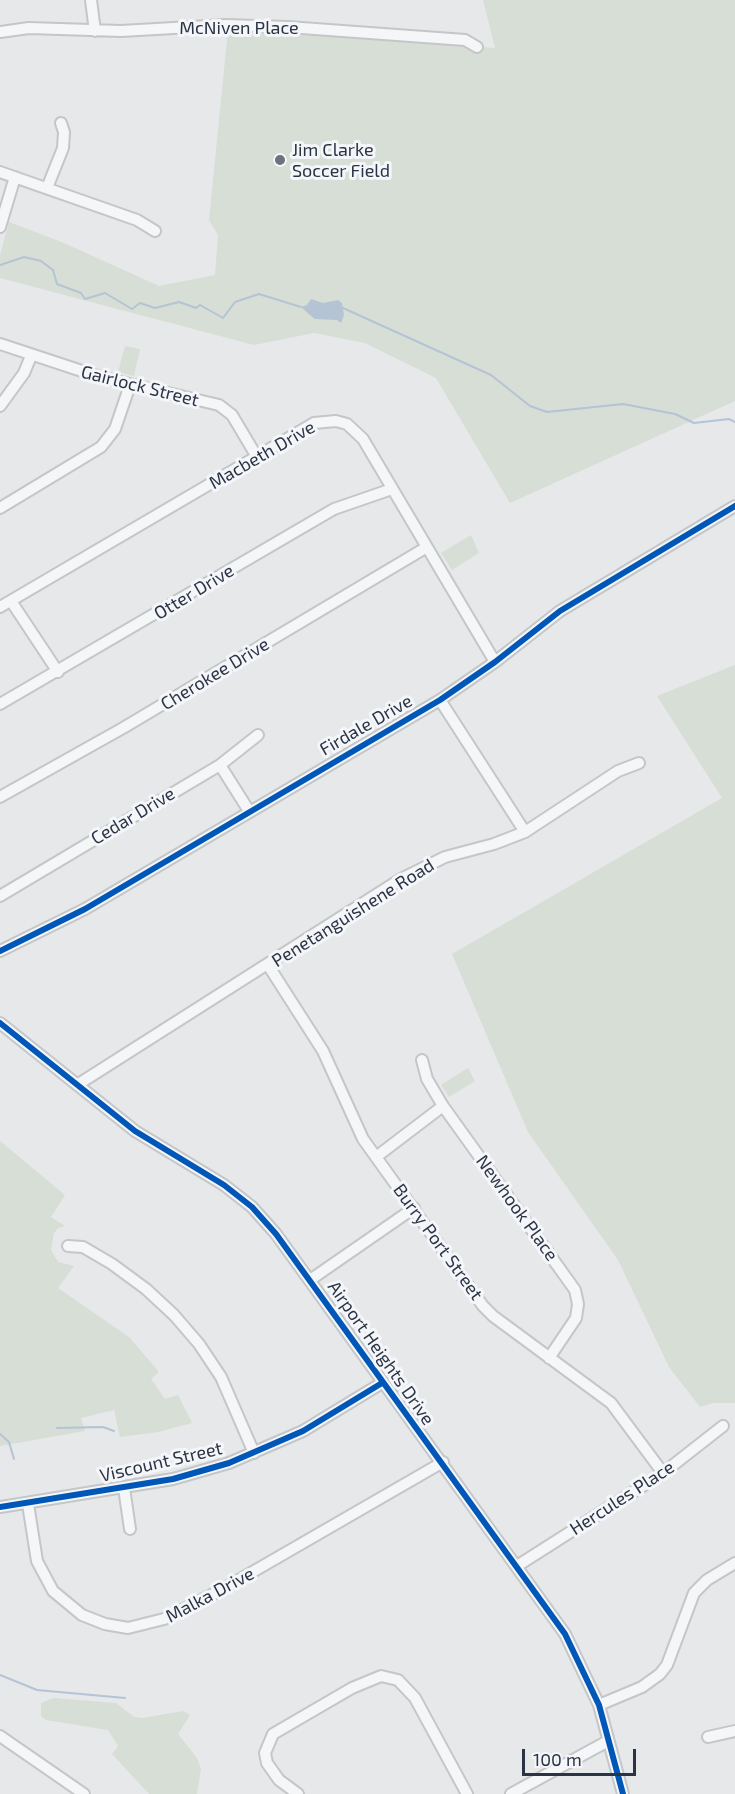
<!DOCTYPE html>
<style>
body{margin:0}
#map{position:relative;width:735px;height:1794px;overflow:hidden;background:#e6e8ea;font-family:"Exo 2",sans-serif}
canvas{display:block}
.scale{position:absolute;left:522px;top:1749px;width:114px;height:27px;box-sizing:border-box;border:3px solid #2b3445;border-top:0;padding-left:8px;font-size:18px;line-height:21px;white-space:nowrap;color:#2b3445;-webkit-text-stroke:4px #f4f6f9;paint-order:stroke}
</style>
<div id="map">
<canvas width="735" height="1794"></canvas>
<div class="scale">100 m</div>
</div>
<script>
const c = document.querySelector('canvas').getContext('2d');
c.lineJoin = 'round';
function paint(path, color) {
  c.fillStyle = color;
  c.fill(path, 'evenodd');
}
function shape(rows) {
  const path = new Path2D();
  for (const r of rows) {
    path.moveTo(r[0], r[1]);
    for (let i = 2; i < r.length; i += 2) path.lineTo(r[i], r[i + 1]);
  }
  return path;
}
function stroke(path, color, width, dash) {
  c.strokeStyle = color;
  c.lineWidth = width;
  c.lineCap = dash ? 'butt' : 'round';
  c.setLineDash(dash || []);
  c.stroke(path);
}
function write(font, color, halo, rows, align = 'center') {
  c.font = font + ' "Exo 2",sans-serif';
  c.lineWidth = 6;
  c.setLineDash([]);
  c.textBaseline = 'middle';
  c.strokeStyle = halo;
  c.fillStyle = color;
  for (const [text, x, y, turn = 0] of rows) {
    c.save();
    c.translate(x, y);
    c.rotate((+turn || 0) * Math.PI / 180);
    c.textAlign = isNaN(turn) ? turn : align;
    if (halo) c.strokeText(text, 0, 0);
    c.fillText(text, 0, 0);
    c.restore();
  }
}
paint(shape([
 [483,0,735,0,735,401,510,503,436,378,365,343,314,333,254,345,0,278,0,255,9,222,64,243,159,286,215,275,218,235,209,220,228,30,288,32,495,48],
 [125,346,140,349,134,376,118,372],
 [471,535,479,553,452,570,441,553],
 [735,665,735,1403,713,1403,700,1407,669,1367,618,1260,528,1132,452,954,722,798,657,696],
 [468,1068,475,1081,449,1097,441,1085],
 [0,1141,65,1195,51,1217,65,1226,58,1228,54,1233,51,1250,58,1262,74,1266,58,1288,129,1337,159,1372,151,1379,165,1399,178,1395,192,1423,158,1432,120,1437,114,1410,81,1418,85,1431,0,1446],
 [54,1698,116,1703,134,1717,143,1718,183,1711,190,1715,178,1734,197,1758,201,1769,197,1794,149,1794,112,1754,118,1746,108,1730,46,1720,41,1716,41,1703]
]), '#d6ded6');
paint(shape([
 [311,299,323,303,338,300,342,303,344,315,341,323,337,320,315,319,310,315,301,307,307,305]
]), '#b4c4d5');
stroke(shape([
 [0,265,24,257,41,261,53,270,57,284,81,293,85,299,105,293,132,309,140,303,155,308,179,302,196,308,200,305,223,318,235,302,259,294,301,307],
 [343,308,491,375,530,406,547,412,623,404,675,414,694,423,729,419,735,422],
 [57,1428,103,1427,114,1431],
 [0,1434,9,1442,14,1459],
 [0,1675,37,1690,125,1698]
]), '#b4c4d5', 2);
const minor = shape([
 [91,0,95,31],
 [0,32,29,28,121,31,226,25,288,27,465,40,477,47],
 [0,172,137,220,155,231],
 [47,188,63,148,64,132,61,123],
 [0,227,15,177],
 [0,344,100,377,219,405,232,415,257,457],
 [0,406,24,373,31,356],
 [0,508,101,447,115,429,130,385],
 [11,601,58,672],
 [0,607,314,423,336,421,347,424,363,439,495,662],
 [440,700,525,832],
 [0,704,334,509,392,489],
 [220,765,258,735],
 [0,797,123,728,427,547],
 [0,896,220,765,249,811],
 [0,951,85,909,440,700,495,662,560,611,735,506],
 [268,965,323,1051,363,1139,483,1306,493,1316,611,1403,663,1473],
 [0,1023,135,1131,224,1185,252,1207,276,1234,565,1634,599,1705,623,1794],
 [422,1060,427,1079,443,1106,575,1290,578,1304,576,1318,549,1358],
 [77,1085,401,879,445,857,494,844,525,832,618,771,639,763],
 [376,1157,443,1106],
 [68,1246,83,1247,112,1264,146,1289,174,1315,199,1344,221,1377,254,1453],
 [310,1280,414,1208],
 [124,1488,130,1529],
 [28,1504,37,1561,53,1591,82,1615,105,1624,128,1628,164,1619,223,1589,443,1462],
 [0,1507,173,1479,229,1463,303,1431,382,1383],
 [517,1566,663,1473,723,1426],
 [599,1705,642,1687,660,1674,667,1665,694,1593,707,1580,735,1563],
 [0,1736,84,1794],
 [708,1737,735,1731],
 [298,1794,279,1780,267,1763,265,1753,273,1734,352,1688,381,1676,398,1680,415,1698,467,1794],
 [511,1794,608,1741]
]);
stroke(minor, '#c4c6c8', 14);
stroke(minor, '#f5f6f7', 10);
stroke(shape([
 [0,951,85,909,440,700,495,662,560,611,735,506],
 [0,1023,135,1131,224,1185,252,1207,276,1234,565,1634,599,1705,623,1794],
 [0,1507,173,1479,229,1463,303,1431,382,1383]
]), '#0057b8', 6);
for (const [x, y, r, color] of [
 [280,160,6,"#6c737f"]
]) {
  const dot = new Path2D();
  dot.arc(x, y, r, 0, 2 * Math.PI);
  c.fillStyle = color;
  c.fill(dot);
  stroke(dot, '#f4f6f9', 2);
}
write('18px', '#2b3445', '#f4f6f9', [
 ["McNiven Place",239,28],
 ["Gairlock Street",140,386,14],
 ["Macbeth Drive",262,455,-30],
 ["Otter Drive",194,592,-31],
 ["Cherokee Drive",215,674,-31],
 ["Firdale Drive",366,725,-30],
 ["Cedar Drive",133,816,-31],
 ["Penetanguishene Road",353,913,-32],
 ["Newhook Place",517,1208,54],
 ["Burry Port Street",438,1242,54],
 ["Airport Heights Drive",381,1353,55],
 ["Viscount Street",161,1462,-13],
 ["Hercules Place",622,1498,-33],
 ["Malka Drive",210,1595,-28]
]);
write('18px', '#2b3445', '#f4f6f9', [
 ["Jim Clarke",292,150],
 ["Soccer Field",292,171]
], 'left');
</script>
